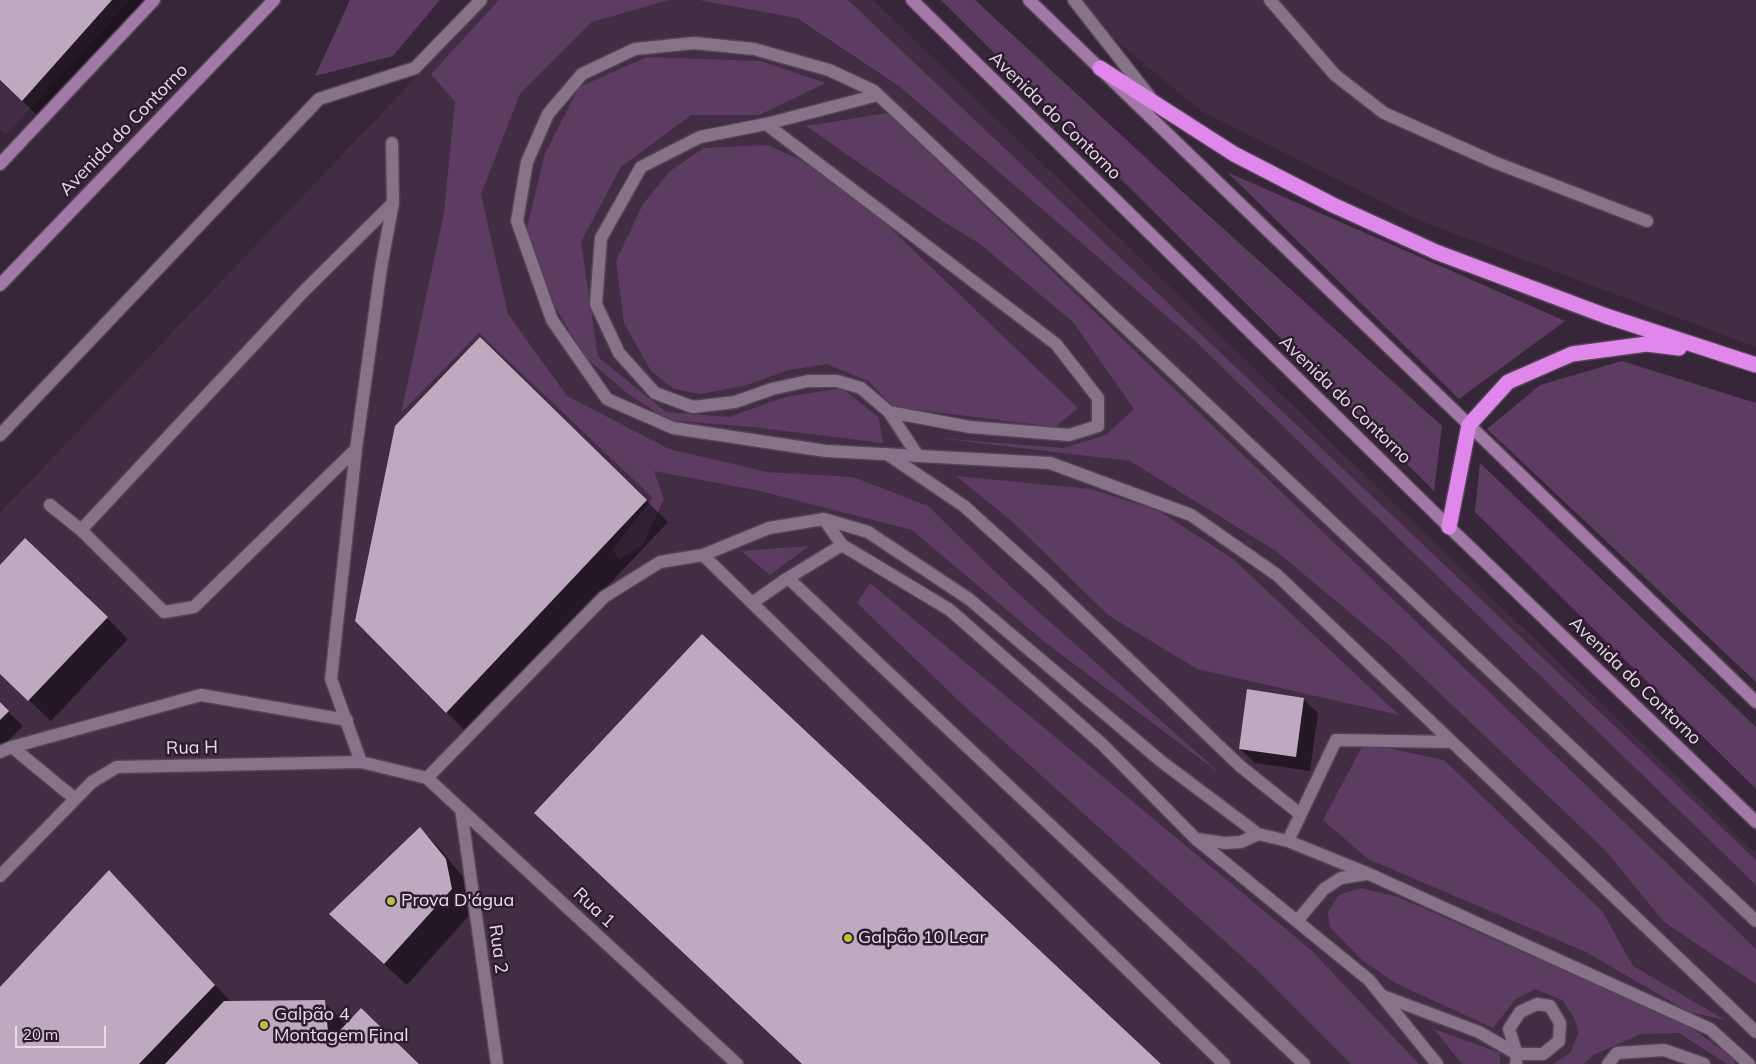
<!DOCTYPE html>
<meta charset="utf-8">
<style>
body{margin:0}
#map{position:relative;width:1756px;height:1064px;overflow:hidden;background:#372639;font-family:Mulish,sans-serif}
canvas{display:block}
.scale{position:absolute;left:15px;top:1026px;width:91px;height:22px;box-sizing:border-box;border:2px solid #e8dce9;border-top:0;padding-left:6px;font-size:15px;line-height:18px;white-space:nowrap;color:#e8dce9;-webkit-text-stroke:4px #2d1c2f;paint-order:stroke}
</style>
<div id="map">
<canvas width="1756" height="1064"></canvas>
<div class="scale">20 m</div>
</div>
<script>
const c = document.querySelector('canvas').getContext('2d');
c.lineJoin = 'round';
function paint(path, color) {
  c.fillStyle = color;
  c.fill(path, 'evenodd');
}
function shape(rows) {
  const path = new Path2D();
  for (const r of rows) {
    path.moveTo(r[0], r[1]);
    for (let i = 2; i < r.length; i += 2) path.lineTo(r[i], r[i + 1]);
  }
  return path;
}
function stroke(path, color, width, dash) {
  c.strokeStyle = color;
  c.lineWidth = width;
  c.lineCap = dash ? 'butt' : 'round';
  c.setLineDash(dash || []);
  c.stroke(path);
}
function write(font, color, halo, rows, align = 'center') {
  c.font = font + ' Mulish,sans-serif';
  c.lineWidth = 5;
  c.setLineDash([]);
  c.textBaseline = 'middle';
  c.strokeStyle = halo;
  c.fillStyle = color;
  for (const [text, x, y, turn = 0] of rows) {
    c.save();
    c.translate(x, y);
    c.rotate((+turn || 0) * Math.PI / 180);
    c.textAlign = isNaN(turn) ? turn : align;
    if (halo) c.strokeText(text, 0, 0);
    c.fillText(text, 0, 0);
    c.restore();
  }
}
paint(shape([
 [0,0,131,0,6,135,0,129],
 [490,0,873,0,1756,853,1756,1064,0,1064,0,513],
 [1067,0,1756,0,1756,347,1418,220,1201,111]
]), '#422d45');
paint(shape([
 [350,0,440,0,393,56,315,76],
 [499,0,669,0,592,22,520,94,481,194,508,314,567,396,669,449,767,472,853,477,928,506,1013,589,1222,775,1046,643,912,530,760,491,654,471,664,499,643,545,619,560,613,549,653,498,479,333,401,413,444,213,455,102,431,74],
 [699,0,848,0,1756,860,1756,885,1192,338,899,86,797,18],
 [941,0,975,0,1185,194,1442,426,1434,491],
 [647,57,760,61,826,83,759,115,691,115,621,167,581,242,598,357,666,412,729,417,785,397,842,388,879,418,883,443,752,427,667,420,627,393,584,356,552,301,525,235,545,154,579,87],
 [888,113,1756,949,1756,984,1664,922,1605,850,1390,646,1276,551,1130,461,937,438,1063,448,1106,435,1134,409,1073,322,980,244,941,220,806,126],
 [767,145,799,159,864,203,1078,408,1055,427,894,407,868,381,827,364,789,370,744,386,700,394,674,389,651,371,624,323,616,261,643,204,670,171,704,148],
 [1227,172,1565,321,1459,399],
 [1622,361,1756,403,1756,682,1487,429,1540,385],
 [1480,463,1756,727,1756,789,1475,512],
 [956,476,1091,489,1159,511,1233,559,1399,715,1197,669,1108,615,1014,523],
 [809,546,770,575,741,551],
 [870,583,1311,950,1419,1064,1351,1064,1259,972,961,703,857,603],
 [1364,743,1444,760,1602,911,1633,966,1725,1020,1689,1012,1586,952,1368,859,1323,820],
 [1361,888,1398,897,1686,1024,1733,1058,1735,1064,1727,1064,1679,1033,1641,1034,1593,1055,1584,1064,1553,1064,1570,1053,1579,1032,1573,1016,1562,1000,1535,989,1515,1000,1493,1028,1395,983,1362,960,1330,927,1328,912,1339,895],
 [1434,1029,1500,1053,1500,1064,1462,1064]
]), '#5d3c61');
paint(shape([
 [0,0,152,0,44,121,0,81],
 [480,338,668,522,468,734,357,620],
 [0,567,107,618,128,639,51,721,0,673],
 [1303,699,1318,713,1310,771,1255,763,1240,749],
 [0,704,23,726,0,749],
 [420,828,441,850,467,882,473,911,407,985,352,935],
 [130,893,231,1002,324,1002,346,1025,417,1064,0,1064,0,989]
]), '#0007');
paint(shape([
 [0,0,112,0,22,101,0,80],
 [480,337,647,500,446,713,355,621,395,426],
 [25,538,108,617,28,701,0,674,0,565],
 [702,634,1161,1064,802,1064,534,813],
 [1247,689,1304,698,1296,757,1239,749],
 [0,702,9,711,0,720],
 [420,827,446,859,452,889,384,964,329,914],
 [109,870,215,985,139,1064,0,1064,0,987],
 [325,1000,329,1042,361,1008,419,1064,165,1064,224,1001]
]), '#bea9c1');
const service = shape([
 [1074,0,1150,97],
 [1270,0,1335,75,1384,113,1494,162,1647,221],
 [878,95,766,124,700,137,641,167,601,238,596,304,619,353,655,393,693,407,735,402,772,389,808,381,837,381,861,388,889,412,918,456],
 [766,124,1056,344,1098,398,1098,426,1069,435,970,427,889,412],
 [0,435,319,99,415,68,481,0],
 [356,449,331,679,361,762],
 [887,454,964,506,1049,583,1240,766,1300,814],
 [50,505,81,530,164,612,194,607,356,449,381,268,393,203,392,143],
 [824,519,842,545,950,610,1102,744,1196,839,1369,980,1437,1064],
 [81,530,305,290,393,203],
 [703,555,1224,1064],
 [788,578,1304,1064],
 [752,603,788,578,842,545],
 [12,747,201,695,347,720],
 [0,752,12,747,74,798],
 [427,778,604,597,660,562,703,555,769,528,824,519,868,532,969,599,1162,762,1258,834,1288,841,1369,874,1710,1029,1749,1064],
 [427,778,737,1064],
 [461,809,497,1064],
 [1196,839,1225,843,1241,842,1258,834],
 [1288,841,1336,740,1452,742],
 [0,876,92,782,117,767,361,762,427,778],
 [1297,921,1324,889,1341,878,1367,874],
 [1756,921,874,91,829,70,754,49,694,43,635,49,582,74,548,114,527,162,517,221,552,320,607,399,673,428,826,451,1050,463,1191,515,1277,575,1756,1032],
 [1383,996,1479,1032,1517,1054,1543,1054,1559,1041,1560,1023,1550,1006,1537,1004,1520,1012,1509,1029,1517,1054,1516,1064],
 [1608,1064,1617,1053,1664,1050,1704,1064]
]);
const secondary = shape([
 [912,0,1449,527,1756,822],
 [1029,0,1756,702],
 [0,164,154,0],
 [0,285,274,0]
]);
const motorway = shape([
 [1100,68,1234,154,1333,205,1436,252,1606,316,1756,365],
 [1449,527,1469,425,1508,382,1572,354,1647,344,1679,348]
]);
stroke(service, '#534454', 15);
stroke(secondary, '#534454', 15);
stroke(motorway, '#534454', 18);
stroke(service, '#877289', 12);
stroke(secondary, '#a278a6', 12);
stroke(motorway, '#e087eb', 15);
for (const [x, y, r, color] of [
 [391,901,5,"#b8c147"],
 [848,938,5,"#b8c147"],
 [264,1025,5,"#b8c147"]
]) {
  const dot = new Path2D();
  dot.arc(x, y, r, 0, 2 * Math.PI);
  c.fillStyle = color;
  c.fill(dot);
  stroke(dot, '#2d1c2f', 2);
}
write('18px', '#e8dce9', '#2d1c2f', [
 ["Avenida do Contorno",1055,116,44],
 ["Avenida do Contorno",124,130,-46],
 ["Avenida do Contorno",1345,400,44],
 ["Avenida do Contorno",1635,681,44],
 ["Rua H",192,748,-1],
 ["Rua 1",594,908,43],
 ["Rua 2",498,949,82]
]);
write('18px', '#e8dce9', '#2d1c2f', [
 ["Prova D'água",401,901],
 ["Galpão 10 Lear",858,938],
 ["Galpão 4",274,1015],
 ["Montagem Final",274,1036]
], 'left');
</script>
